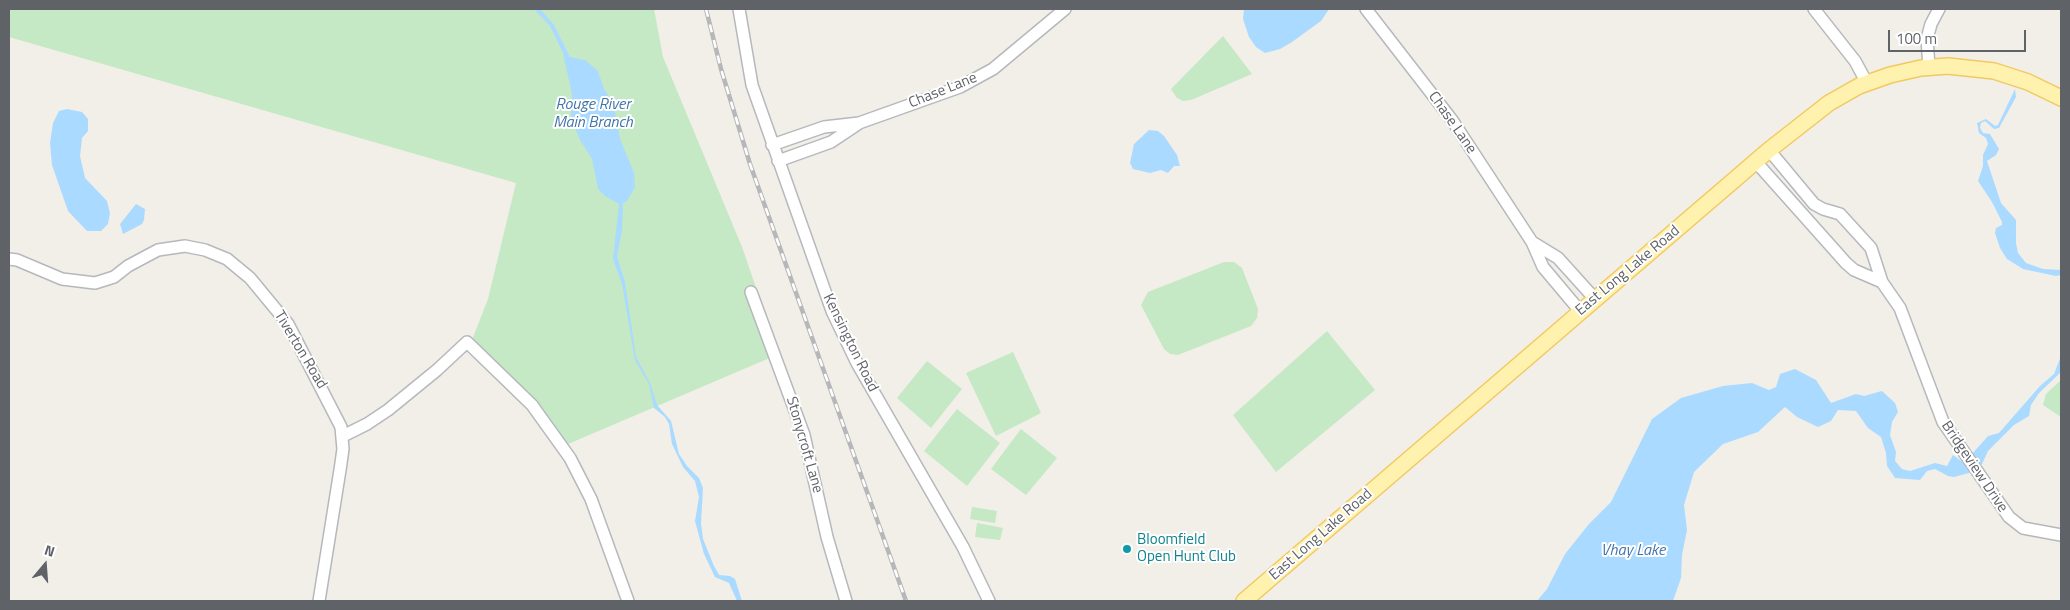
<!DOCTYPE html>
<style>
body{margin:0}
#map{position:relative;width:2070px;height:610px;overflow:hidden;background:#f1efe8;font-family:"Titillium Web",sans-serif}
canvas{display:block}
.frame{position:absolute;inset:0;border:10px solid #5f6368;pointer-events:none}
.north{position:absolute;left:20px;top:540px;width:50px;height:50px;-webkit-text-stroke:4px #fff;paint-order:stroke;rotate:18deg;font-size:14px;font-weight:700;line-height:20px;text-align:center;color:#5f6368}
.north::after{content:'';display:block;margin:auto;width:18px;height:22px;background:#5f6368;clip-path:polygon(50% 0,100% 100%,50% 72%,0 100%)}
.scale{position:absolute;left:1888px;top:30px;width:138px;height:22px;box-sizing:border-box;border:2px solid #5f6368;border-top:0;padding-left:6px;font-size:15px;line-height:18px;white-space:nowrap;color:#5f6368;-webkit-text-stroke:4px #fff;paint-order:stroke}
</style>
<div id="map">
<canvas width="2070" height="610"></canvas>
<div class="frame"></div>
<div class="north">N</div>
<div class="scale">100 m</div>
</div>
<script>
const c = document.querySelector('canvas').getContext('2d');
c.lineJoin = 'round';
function paint(path, color) {
  c.fillStyle = color;
  c.fill(path, 'evenodd');
}
function shape(rows) {
  const path = new Path2D();
  for (const r of rows) {
    path.moveTo(r[0], r[1]);
    for (let i = 2; i < r.length; i += 2) path.lineTo(r[i], r[i + 1]);
  }
  return path;
}
function stroke(path, color, width, dash) {
  c.strokeStyle = color;
  c.lineWidth = width;
  c.lineCap = dash ? 'butt' : 'round';
  c.setLineDash(dash || []);
  c.stroke(path);
}
function write(font, color, halo, rows, align = 'center') {
  c.font = font + ' "Titillium Web",sans-serif';
  c.lineWidth = 4;
  c.setLineDash([]);
  c.textBaseline = 'middle';
  c.strokeStyle = halo;
  c.fillStyle = color;
  for (const [text, x, y, turn = 0] of rows) {
    c.save();
    c.translate(x, y);
    c.rotate((+turn || 0) * Math.PI / 180);
    c.textAlign = isNaN(turn) ? turn : align;
    if (halo) c.strokeText(text, 0, 0);
    c.fillText(text, 0, 0);
    c.restore();
  }
}
paint(shape([
 [9,9,654,9,663,57,742,247,779,354,561,447,553,434,470,345,488,299,516,183,9,37],
 [1223,36,1252,74,1191,100,1183,101,1177,98,1171,89],
 [1224,262,1234,262,1242,268,1258,309,1257,318,1251,326,1178,355,1170,354,1164,349,1141,305,1148,292],
 [1327,331,1375,390,1276,472,1233,415],
 [1013,352,1041,413,996,436,966,373],
 [927,361,962,389,931,428,897,398],
 [2061,380,2061,417,2043,405,2046,394],
 [957,409,1000,443,967,486,924,451],
 [1021,429,1057,458,1026,495,991,469],
 [972,507,997,511,995,523,970,519],
 [977,523,1003,528,1000,540,975,537]
]), '#c5e8c5');
paint(shape([
 [534,9,540,9,554,25,570,57,585,60,598,71,604,89,613,102,620,139,634,173,635,187,627,201,623,203,622,231,617,256,625,282,636,357,650,383,657,405,671,421,679,454,687,466,699,478,703,488,701,523,703,539,714,566,719,575,730,576,735,579,742,601,737,601,729,583,715,577,704,554,695,521,699,497,695,481,683,467,672,444,669,424,665,417,654,408,649,384,635,360,622,284,613,259,619,204,605,196,598,189,592,159,580,140,571,119,572,94,563,53,550,26],
 [1244,9,1329,9,1321,21,1292,42,1280,49,1265,53,1256,47,1249,37,1243,19],
 [2015,89,2016,97,1999,128,1994,129,1985,121,1981,123,1980,128,1983,133,1990,134,1999,149,1996,155,1987,161,2001,203,2016,220,2016,243,2018,253,2026,263,2043,269,2061,270,2061,275,2056,276,2023,269,2007,259,2000,248,1995,233,1996,228,2002,225,2002,222,1992,202,1978,181,1983,166,1983,155,1988,144,1986,138,1979,133,1977,123,1986,119,1995,126,1998,125],
 [67,109,82,112,88,119,88,131,82,138,80,156,85,178,107,201,110,213,108,224,101,231,87,231,68,211,52,165,50,143,53,123,59,111],
 [1149,130,1158,131,1164,136,1177,155,1180,166,1174,166,1168,173,1161,170,1150,173,1133,169,1130,163,1134,144],
 [136,204,145,209,144,220,142,224,123,234,120,224],
 [2061,356,2061,372,2039,393,2031,405,2029,416,2014,425,1988,451,1982,464,1969,473,1954,477,1948,476,1935,469,1927,471,1920,480,1895,478,1887,466,1886,453,1881,437,1868,428,1856,411,1838,410,1831,421,1818,427,1797,417,1785,407,1758,432,1723,444,1694,472,1684,505,1687,530,1682,555,1681,578,1673,601,1537,601,1547,589,1565,554,1589,524,1611,502,1652,419,1681,398,1723,386,1742,384,1752,383,1769,390,1776,387,1780,374,1795,369,1816,380,1831,403,1856,394,1864,396,1882,391,1895,403,1898,412,1892,422,1890,435,1896,452,1895,461,1902,469,1910,471,1935,463,1947,466,1953,455,1964,463,1988,436,1999,433,2040,386,2054,374]
]), '#aadaff');
const minor = shape([
 [739,9,752,85,832,311,857,363,963,547,989,601],
 [1366,9,1452,120,1532,242,1543,267,1580,311],
 [1814,9,1855,61,1867,83],
 [1929,67,1927,39,1931,24,1939,9],
 [772,145,824,127,859,123,960,87,993,69,1065,9],
 [1769,150,1814,204,1823,209,1840,214,1871,248,1882,282,1900,308,1943,422,2009,517,2023,528,2061,535],
 [778,161,831,142,858,124],
 [1756,162,1846,263,1854,270,1882,282],
 [1532,242,1558,258,1595,299],
 [9,259,17,260,62,279,95,283,114,277,128,266,158,250,185,246,205,250,227,259,250,278,288,324,341,427,343,449,340,470,319,601],
 [751,292,804,435,827,537,846,601],
 [343,436,367,424,388,410,437,370,467,342,532,405,570,458,591,499,628,601]
]);
const major = shape([
 [1244,601,1769,150,1829,103,1859,86,1890,75,1921,68,1948,66,1994,71,2028,82,2061,98]
]);
stroke(minor, '#b5b8bc', 14);
stroke(major, '#f2c960', 18);
stroke(minor, '#fff', 11);
stroke(major, '#fff2af', 15);
const rail = shape([
 [706,9,721,69,750,164,906,601]
]);
stroke(rail, '#b6b7b8', 4.5);
stroke(rail, '#fff', 2.5, [8]);
for (const [x, y, r, color] of [
 [1127,549,5,"#0f9aa8"]
]) {
  const dot = new Path2D();
  dot.arc(x, y, r, 0, 2 * Math.PI);
  c.fillStyle = color;
  c.fill(dot);
  stroke(dot, '#fff', 2);
}
write('15px', '#5f6368', '#fff', [
 ["Chase Lane",943,91,-22],
 ["Chase Lane",1452,123,55],
 ["East Long Lake Road",1628,271,-40],
 ["Kensington Road",850,343,64],
 ["Tiverton Road",300,350,59],
 ["Stonycroft Lane",804,445,74],
 ["Bridgeview Drive",1974,467,56],
 ["East Long Lake Road",1321,535,-41]
]);
write('15px', '#0d838f', '#fff', [
 ["Bloomfield",1137,540],
 ["Open Hunt Club",1137,557]
], 'left');
write('italic 16px', '#4174aa', '#fff', [
 ["Rouge River",593,105],
 ["Main Branch",593,123],
 ["Vhay Lake",1633,551]
]);
</script>
